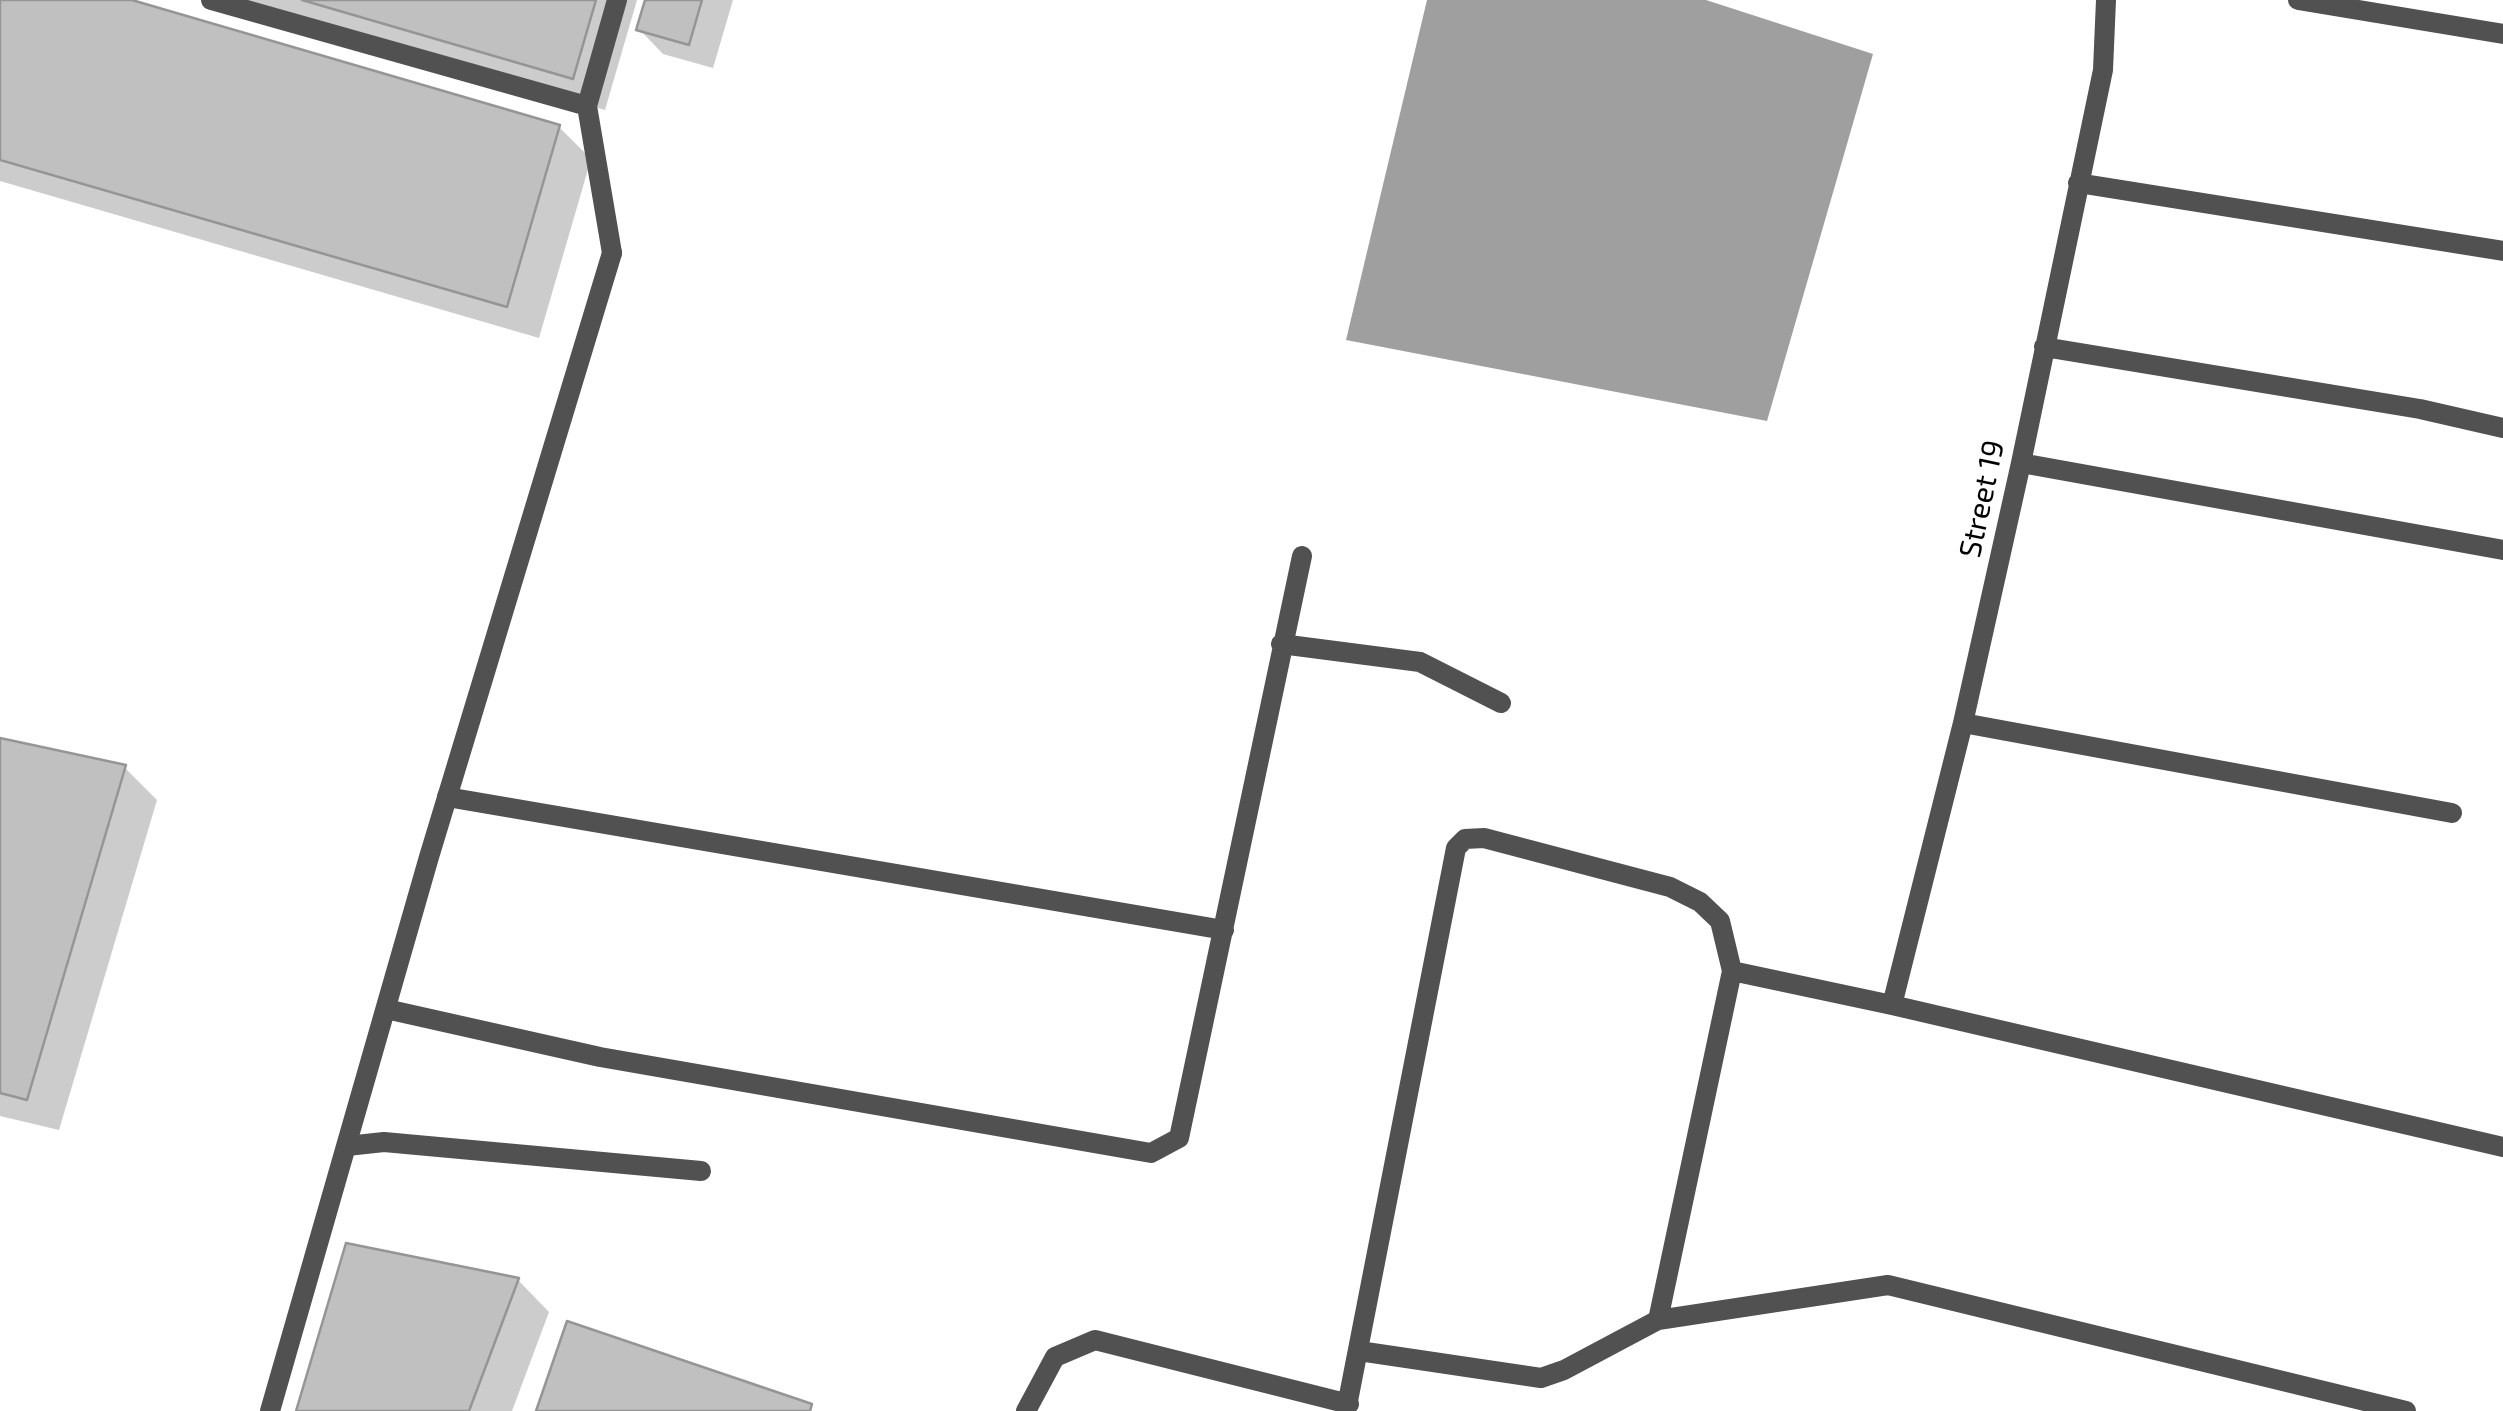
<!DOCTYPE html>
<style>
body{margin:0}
canvas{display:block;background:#fff}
</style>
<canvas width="2503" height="1411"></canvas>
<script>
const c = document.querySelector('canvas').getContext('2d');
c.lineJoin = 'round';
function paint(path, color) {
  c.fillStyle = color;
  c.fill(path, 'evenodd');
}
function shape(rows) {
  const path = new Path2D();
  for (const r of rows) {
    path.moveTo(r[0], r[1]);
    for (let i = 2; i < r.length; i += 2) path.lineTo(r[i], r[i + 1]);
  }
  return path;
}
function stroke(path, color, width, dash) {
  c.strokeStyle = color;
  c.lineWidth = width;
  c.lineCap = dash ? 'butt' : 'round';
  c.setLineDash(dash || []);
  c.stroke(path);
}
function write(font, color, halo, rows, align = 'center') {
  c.font = font + ' "Exo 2",sans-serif';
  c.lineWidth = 8;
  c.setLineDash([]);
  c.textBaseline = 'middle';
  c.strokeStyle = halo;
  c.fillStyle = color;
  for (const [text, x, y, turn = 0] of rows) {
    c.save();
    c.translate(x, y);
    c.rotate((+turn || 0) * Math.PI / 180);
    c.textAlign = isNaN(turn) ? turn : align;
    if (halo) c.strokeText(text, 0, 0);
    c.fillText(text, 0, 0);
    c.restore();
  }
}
paint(shape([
 [1427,0,1706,0,1873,54,1767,421,1346,340]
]), '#9f9f9f');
paint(shape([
 [0,0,123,0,559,127,591,159,539,338,0,181],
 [230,0,637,0,605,110],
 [647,0,733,0,713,68,663,54,639,29],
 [0,741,125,768,157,800,59,1130,0,1116],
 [518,1280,549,1312,512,1411,298,1411]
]), '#0003');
const building = shape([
 [0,0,132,0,560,125,507,307,0,160,0,0],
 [302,0,596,0,573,79,302,0],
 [645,0,702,0,689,45,636,30,645,0],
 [0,738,126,765,27,1100,0,1093,0,738],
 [346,1243,519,1278,469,1411,296,1411,346,1243],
 [567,1321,812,1404,810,1411,536,1411,567,1321]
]);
paint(building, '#c0c0c0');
stroke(building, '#959595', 2.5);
stroke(shape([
 [211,0,587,106],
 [612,253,587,106,617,0],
 [1281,644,1420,662,1501,703],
 [447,797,1224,930],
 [386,1009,600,1057,1151,1153,1179,1138,1302,556],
 [347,1146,384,1142,701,1171]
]), '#515151', 20);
stroke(shape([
 [2298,0,2503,34],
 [2078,183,2503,251],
 [2044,347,2420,409,2503,428],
 [2021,463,2503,550],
 [1963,723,2452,813],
 [1732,971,1892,1005,2503,1147],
 [1892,1005,1963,723,2021,463,2103,70,2106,0],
 [1359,1351,1541,1378,1564,1370,1658,1320,1888,1285,2406,1411],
 [270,1411,429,857,612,253],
 [1026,1411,1055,1357,1095,1340,1349,1404],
 [1346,1411,1456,848,1465,839,1484,838,1670,887,1700,902,1720,921,1732,971,1658,1320]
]), '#515151', 20);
write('30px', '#000', '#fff', [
 ["Street 19",1982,499,-78]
]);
</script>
